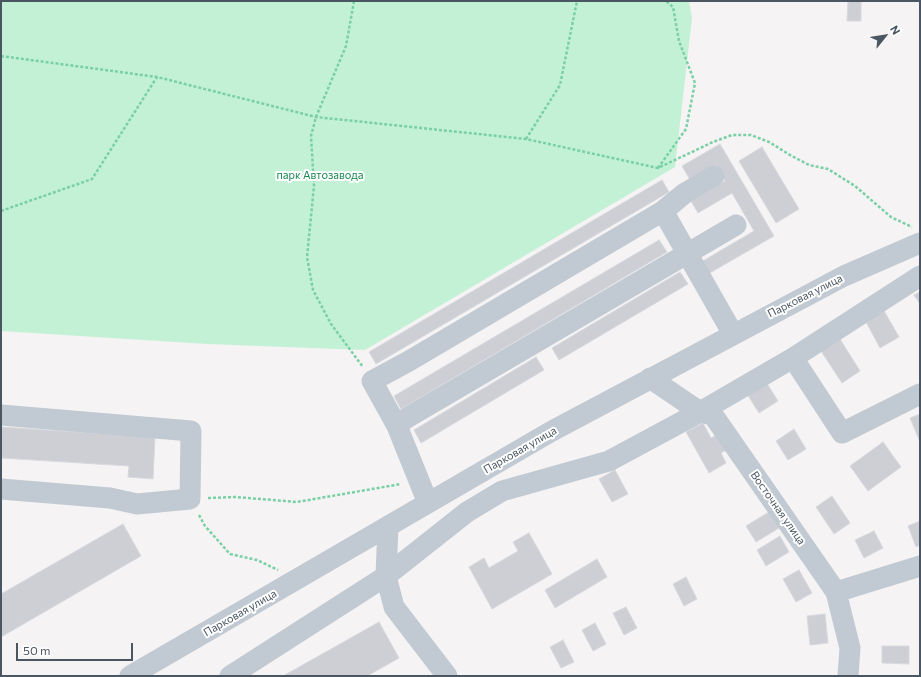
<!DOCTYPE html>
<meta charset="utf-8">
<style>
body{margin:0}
#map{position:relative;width:921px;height:677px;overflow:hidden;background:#f5f3f3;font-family:Commissioner,sans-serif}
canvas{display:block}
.frame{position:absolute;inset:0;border:2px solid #4a5661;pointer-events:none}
.north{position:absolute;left:865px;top:16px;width:40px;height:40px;-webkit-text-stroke:3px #fff;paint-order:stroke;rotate:60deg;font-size:11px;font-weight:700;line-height:16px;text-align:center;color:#4a5661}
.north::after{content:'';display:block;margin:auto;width:14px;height:18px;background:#4a5661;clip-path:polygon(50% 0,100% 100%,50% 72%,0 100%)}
.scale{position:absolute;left:16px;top:643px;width:117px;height:18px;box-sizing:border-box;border:2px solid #4a5661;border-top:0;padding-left:5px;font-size:12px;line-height:14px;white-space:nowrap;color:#4a5661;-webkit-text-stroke:3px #fff;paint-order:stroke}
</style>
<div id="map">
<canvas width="921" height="677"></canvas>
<div class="frame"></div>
<div class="north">N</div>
<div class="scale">50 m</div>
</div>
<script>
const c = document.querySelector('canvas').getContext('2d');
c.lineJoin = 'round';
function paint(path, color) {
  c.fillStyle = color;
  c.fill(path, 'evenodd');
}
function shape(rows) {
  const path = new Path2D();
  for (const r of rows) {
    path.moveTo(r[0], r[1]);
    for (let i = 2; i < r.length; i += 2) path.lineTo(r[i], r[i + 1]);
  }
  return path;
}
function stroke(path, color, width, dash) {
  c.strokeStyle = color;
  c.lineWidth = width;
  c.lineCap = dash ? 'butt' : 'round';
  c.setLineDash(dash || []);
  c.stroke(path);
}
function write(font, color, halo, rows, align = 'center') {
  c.font = font + ' Commissioner,sans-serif';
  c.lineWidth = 4;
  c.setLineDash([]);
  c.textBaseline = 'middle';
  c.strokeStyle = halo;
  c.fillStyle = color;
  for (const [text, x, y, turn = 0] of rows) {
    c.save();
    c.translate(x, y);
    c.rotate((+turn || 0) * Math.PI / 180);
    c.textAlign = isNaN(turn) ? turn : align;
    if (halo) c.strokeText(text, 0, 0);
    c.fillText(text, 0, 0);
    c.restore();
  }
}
paint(shape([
 [1,1,689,1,692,18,675,167,365,350,207,344,1,331]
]), '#c3f1d5');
const building = shape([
 [848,1,861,1,861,21,847,21,848,1],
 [720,144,774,236,708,274,701,262,754,231,732,193,698,213,691,201,725,181,716,165,690,180,682,166,720,144],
 [762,147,799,209,776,223,739,161,762,147],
 [662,180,669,192,376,364,369,352,662,180],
 [659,240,667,252,401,409,394,396,659,240],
 [680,272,688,284,559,360,552,348,680,272],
 [920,292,920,304,914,295,920,292],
 [883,309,899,337,880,348,865,320,883,309],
 [840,339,860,371,842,383,821,351,840,339],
 [536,357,544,370,421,443,414,430,536,357],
 [766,382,778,401,759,413,747,394,766,382],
 [920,414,920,442,910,418,920,414],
 [703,423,711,438,719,434,728,449,721,453,726,463,709,473,686,432,703,423],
 [1,427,155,437,153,479,128,477,129,466,1,458,1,427],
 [794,429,806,449,788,460,776,441,794,429],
 [883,442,901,467,868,491,850,466,883,442],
 [615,470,628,494,612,502,599,479,615,470],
 [832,496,850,523,834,534,816,507,832,496],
 [769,512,779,528,756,542,746,526,769,512],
 [920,521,920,545,916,547,908,526,920,521],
 [123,524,141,556,1,637,1,594,123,524],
 [874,531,883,548,864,558,855,540,874,531],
 [529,533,552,574,492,609,469,567,484,558,489,568,518,551,513,542,529,533],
 [780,536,789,552,766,566,757,550,780,536],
 [597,559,607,577,555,608,545,590,597,559],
 [799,570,812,593,796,602,783,579,799,570],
 [686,577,697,599,684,606,673,584,686,577],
 [626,607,637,628,624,635,613,613,626,607],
 [825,614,828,643,810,645,807,616,825,614],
 [379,622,399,658,367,676,283,676,379,622],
 [595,623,606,644,593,651,582,630,595,623],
 [563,640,574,662,561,668,550,647,563,640],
 [882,646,909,646,909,664,882,663,882,646]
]);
paint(building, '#cdcfd5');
stroke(building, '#d7d9de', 1);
stroke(shape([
 [354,1,346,46,316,117,311,136,314,186,307,257,313,290,331,324,363,367],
 [1,56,157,77,316,117,526,139,658,168,713,142,732,135,751,135,769,142,790,155,809,165,828,169,855,186,891,217,912,227],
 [526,139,560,85,577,1],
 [658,168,686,129,695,83,679,41,673,7,666,1],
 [1,211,92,179,157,77],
 [208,498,236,497,297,502,401,484],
 [199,515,205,526,230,554,257,560,278,570]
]), '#7ad0a6', 2.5, [3, 2]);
stroke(shape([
 [663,211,685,193,714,176],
 [793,358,842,433,920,394],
 [650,378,700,412,713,415,836,592,850,648,848,676],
 [1,415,191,431,190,499,137,504,110,498,1,489],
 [397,426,372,381,409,361,663,211,733,334],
 [428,503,397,426,405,419,736,225],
 [388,526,386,576,394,607,447,676],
 [836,592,920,566],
 [130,676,552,431,844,276,920,243],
 [230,676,386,576,467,512,502,491,609,461,700,412,793,358,920,276]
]), '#c1cad2', 21);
write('11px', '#17864f', '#fff', [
 ["парк Автозавода",320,175]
]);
write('11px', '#4a5661', '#fff', [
 ["Парковая улица",805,296,-27],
 ["Парковая улица",520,450,-30],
 ["Восточная улица",778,508,55],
 ["Парковая улица",240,613,-30]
]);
</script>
